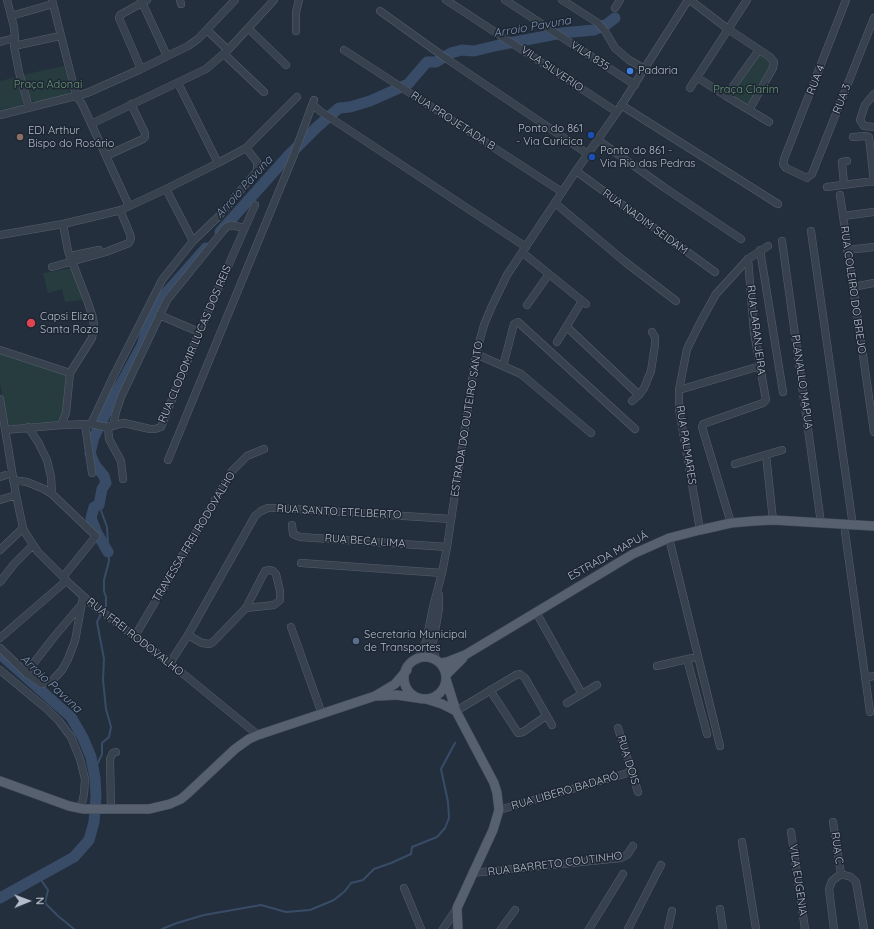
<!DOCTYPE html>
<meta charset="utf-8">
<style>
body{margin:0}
#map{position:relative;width:874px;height:929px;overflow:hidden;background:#242f3e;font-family:Quicksand,sans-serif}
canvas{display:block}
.north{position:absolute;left:8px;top:881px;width:40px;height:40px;-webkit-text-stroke:3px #1d2633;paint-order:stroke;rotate:89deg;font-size:11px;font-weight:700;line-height:16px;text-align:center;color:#b4bcc9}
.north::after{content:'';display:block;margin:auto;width:14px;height:18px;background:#b4bcc9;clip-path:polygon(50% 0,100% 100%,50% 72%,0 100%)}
</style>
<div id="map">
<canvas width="874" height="929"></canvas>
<div class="north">N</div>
</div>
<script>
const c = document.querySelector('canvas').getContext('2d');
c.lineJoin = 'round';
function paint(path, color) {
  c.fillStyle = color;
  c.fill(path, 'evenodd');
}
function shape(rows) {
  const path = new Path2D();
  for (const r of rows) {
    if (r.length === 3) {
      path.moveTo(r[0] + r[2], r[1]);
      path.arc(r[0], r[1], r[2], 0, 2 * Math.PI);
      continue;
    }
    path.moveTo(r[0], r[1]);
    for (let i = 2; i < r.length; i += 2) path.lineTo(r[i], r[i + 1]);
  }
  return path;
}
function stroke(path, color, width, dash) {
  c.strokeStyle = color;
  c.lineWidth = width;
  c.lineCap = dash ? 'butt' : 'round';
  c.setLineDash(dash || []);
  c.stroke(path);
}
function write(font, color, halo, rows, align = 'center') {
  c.font = font + ' Quicksand,sans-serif';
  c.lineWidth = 3;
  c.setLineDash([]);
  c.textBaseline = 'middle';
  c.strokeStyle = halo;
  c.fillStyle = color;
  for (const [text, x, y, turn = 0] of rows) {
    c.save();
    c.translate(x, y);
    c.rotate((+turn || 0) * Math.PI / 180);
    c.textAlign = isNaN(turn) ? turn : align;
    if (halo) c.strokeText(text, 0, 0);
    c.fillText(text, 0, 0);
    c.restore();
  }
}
paint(shape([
 [759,50,774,62,749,110,726,96],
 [64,66,70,90,68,94,36,102,29,99,22,75],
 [17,77,23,102,22,105,0,110,0,81],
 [79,267,88,299,65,302,62,289,48,293,43,273],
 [0,352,70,373,66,424,8,427,0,383]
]), '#263c3f');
stroke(shape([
 [99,505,107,527,109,561,104,580,104,591,106,597,106,606,104,610],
 [95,778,96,767,102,754,102,743,109,737,111,727,106,709,103,680,104,659,97,622,101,614],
 [39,877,48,890,45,903,58,916,74,929],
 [162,929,177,923,204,915,261,905,286,912,310,910,334,900,345,891,351,883,363,880,374,869,391,863,411,854,412,847,437,837,445,828,449,818,448,802,441,769,455,743]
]), '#394c67', 2);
stroke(shape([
 [220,232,288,156,317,127,339,108,350,107,370,101,408,84,427,62,436,62,451,53,462,50,474,51,499,45,562,33,594,30,607,24,615,18],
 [108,552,97,533,91,518,94,507,99,505,102,489,106,483,104,476,95,465,90,453,94,437,108,409,110,399,113,397,121,384,142,345,147,329,160,300,206,248],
 [0,654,71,717,83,738,91,757,95,778,96,796,94,822,89,840,74,857,0,898]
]), '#394c67', 11);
const minor = shape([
 [7,0,14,27,15,38,14,46,19,72,29,108],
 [52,0,76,95,82,104,129,206],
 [141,0,167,56],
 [180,0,181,4],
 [446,0,617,112],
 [505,0,635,85],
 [562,0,598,23,605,31,615,48,629,60,645,69],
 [690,0,728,29,770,57,774,62,773,68,749,110],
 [846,0,784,159,783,164,786,168,807,178,812,174,874,18],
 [615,8,620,0],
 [380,11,447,59,588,154],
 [11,16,53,4],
 [248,28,286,65],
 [207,30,228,50],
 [296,31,296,12,299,0],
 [0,42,15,38],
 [14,46,60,36],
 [344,50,562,192],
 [224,54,264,92],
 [141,69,119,18,120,15,147,0],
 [698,78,726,96,769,122],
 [178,83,218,163],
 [690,88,747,0],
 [874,94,865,105,860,120,864,126,874,127],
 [726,96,759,50],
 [313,105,320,111,526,247],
 [621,105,778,204],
 [0,115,87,93,141,69,188,46,198,39,235,0],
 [91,124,206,69,228,50,274,0],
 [853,137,866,136,869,137,874,182],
 [598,140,665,188,741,239],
 [106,156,143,139,145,137,145,133,131,104],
 [576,171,715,272],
 [844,184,842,162,847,161],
 [827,187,874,181],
 [166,189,193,241],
 [840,195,874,432],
 [555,203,624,261,676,301],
 [843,216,874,212],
 [811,231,853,526],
 [0,235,63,224,105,214,121,210,166,189,218,163,246,148,297,97],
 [782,241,821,523],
 [760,250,783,392],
 [847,250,874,247],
 [523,253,586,304],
 [70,256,99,250],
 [52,267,106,252,129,243,131,238,130,234,120,210],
 [853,287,874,283],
 [527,305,549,274],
 [159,315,199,332],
 [567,327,639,395],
 [557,342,582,301],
 [0,350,70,373],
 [476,354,521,374,591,433],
 [503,366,514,324,518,322,635,429],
 [679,390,760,366],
 [0,399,16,495,23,528,26,534,38,552,71,585,93,605,170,663,258,735],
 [632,401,639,395,644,388,651,371,655,345,655,337,652,332],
 [85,424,92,473],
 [91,424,113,377,162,280,193,241,219,216,257,171,257,162,246,148],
 [61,425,66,413,70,373,92,338,94,326,93,318,87,300,68,251,63,224],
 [113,426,116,412,121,397,167,300,226,227,231,225,244,228],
 [28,427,38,442,47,460,51,477,52,494],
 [108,427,109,439,121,461,123,479],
 [5,430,61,425,91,424,106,427,124,423,150,429,155,429,161,427,199,332,255,205],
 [766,455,773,520],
 [168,460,293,157,314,100],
 [735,464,782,450],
 [0,477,12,473],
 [13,480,27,482,44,489,52,494,96,536,63,577],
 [0,500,16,495],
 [731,523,702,427,703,424,763,403,766,400,754,332,748,259],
 [292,525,293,534,300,537,447,547],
 [700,530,679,409,679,390,687,349,701,321,716,294,748,259,768,246],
 [845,532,870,712],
 [669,538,720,746],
 [0,550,23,528],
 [301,563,442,573],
 [0,582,14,564,33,545],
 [536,612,582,694],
 [291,627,322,714],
 [188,635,202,643,210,644,213,642,246,608,265,571,270,570,273,571,276,574,280,591,280,600,274,605,246,608],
 [135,636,232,471,247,456,264,449],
 [0,638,66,581],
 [0,648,26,673,42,684,51,682,62,670,68,659,75,641,83,597],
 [687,659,707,734],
 [417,660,426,642,433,607,442,573,447,547,476,354,484,325,491,308,507,275,576,171,617,112,688,0],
 [436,661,433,642,439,609,439,595],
 [170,663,188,635,255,516,261,511,268,508,279,508,451,519],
 [657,666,692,658],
 [0,670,48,710,59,721,71,737,80,759,85,779,84,794,81,808],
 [26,673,54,637,81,605],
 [865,678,874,676],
 [490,690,518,733,523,732,546,716],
 [567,703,597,685],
 [456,711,516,675,520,674,525,678,552,725],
 [618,728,638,792],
 [111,809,110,759,113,753,116,752],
 [499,810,631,772],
 [833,822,841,874],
 [791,832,805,929],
 [742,842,756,929],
 [472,873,621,858,627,855,633,846],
 [841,874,851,877,856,882,864,929],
 [404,888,421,929],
 [720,909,723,929],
 [443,929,457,908],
 [501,929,515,910],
 [589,929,623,874],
 [628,929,661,865],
 [668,929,672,911],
 [834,929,829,889,832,881,841,874]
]);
const major = shape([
 [425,678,21],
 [440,663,447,662,465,655,633,554,669,538,700,530,731,523,754,521,773,520,874,526],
 [446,675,463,658],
 [446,679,456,711,494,783,497,793,499,810,493,830,457,908,458,929],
 [378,696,397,695,417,698],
 [426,699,442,704,456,711],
 [0,781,69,806,84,809,149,809,170,804,181,799,187,794,235,749,249,739,258,735,375,696,395,684,407,670]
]);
stroke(minor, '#565f6c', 8);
stroke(major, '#414a57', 10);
stroke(minor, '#38414e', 7);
stroke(major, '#56606e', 9);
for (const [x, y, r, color] of [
 [630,71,4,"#3f7fe0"],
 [591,135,4,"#1a4fb4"],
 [20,137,4,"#8d6e63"],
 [592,157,4,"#1a4fb4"],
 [31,323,5,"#e0444e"],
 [356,641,4,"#5c6f8a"]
]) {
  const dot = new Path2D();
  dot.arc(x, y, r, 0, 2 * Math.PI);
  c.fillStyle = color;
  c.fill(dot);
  stroke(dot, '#1d2633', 1.5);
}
write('11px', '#b4bcc9', '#1d2633', [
 ["VILA 835",590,56,33],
 ["VILA SILVERIO",552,69,34],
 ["RUA 4",816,80,-68],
 ["RUA 3",842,99,-69],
 ["RUA PROJETADA B",453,121,33],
 ["RUA NADIM SEIDAM",645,222,36],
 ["RUA COLEIRO DO BREJO",853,290,82],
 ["RUA LARANJEIRA",756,330,83],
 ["RUA CLODOMIR LUCAS DOS REIS",195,344,-67],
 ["PLANALLO MAPUA",802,382,82],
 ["ESTRADA DO OUTEIRO SANTO",467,419,-81],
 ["RUA PALMARES",686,445,81],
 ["RUA SANTO ETELBERTO",339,512,3],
 ["TRAVESSA FREI RODOVALHO",194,537,-59],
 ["RUA BECA LIMA",365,541,4],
 ["ESTRADA MAPUÁ",608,556,-29],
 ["RUA FREI RODOVALHO",135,637,38],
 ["RUA DOIS",628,760,73],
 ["RUA LIBERO BADARÓ",565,791,-16],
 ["RUA C",837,848,82],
 ["RUA BARRETO COUTINHO",555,864,-7],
 ["VILA EUGENIA",798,880,82]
]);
write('11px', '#b4bcc9', '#1d2633', [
 ["Padaria",638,71],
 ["Ponto do 861",583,129,"right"],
 ["- Via Curicica",583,142,"right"],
 ["EDI Arthur",28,131],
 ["Bispo do Rosário",28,144],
 ["Ponto do 861 -",600,151],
 ["Via Rio das Pedras",600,164],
 ["Capsi Eliza",40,317],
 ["Santa Roza",40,330],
 ["Secretaria Municipal",364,635],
 ["de Transportes",364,648]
], 'left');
write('11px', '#6b9a76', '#1d2633', [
 ["Praça Adonai",48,85],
 ["Praça Clarim",746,90]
]);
write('italic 12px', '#7c92b1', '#1d2633', [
 ["Arroio Pavuna",532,27,-10],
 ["Arroio Pavuna",244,187,-48],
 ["Arroio Pavuna",51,684,43]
]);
</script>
